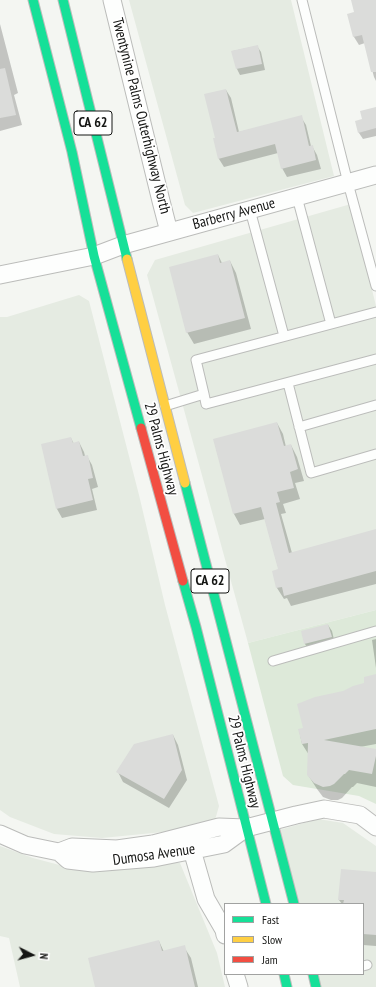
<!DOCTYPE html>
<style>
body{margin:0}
#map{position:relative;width:376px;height:987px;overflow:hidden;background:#f4f6f2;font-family:"PT Sans Narrow",sans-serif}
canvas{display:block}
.legend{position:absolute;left:224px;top:903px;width:140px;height:72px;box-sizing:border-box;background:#fff;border:1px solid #a1a2a1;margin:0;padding:5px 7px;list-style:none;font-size:12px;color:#151614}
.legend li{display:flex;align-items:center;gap:8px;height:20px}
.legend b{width:20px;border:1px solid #a1a2a1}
.north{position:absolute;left:12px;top:935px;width:40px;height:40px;-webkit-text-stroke:3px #fff;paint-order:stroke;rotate:96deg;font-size:11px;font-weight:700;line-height:16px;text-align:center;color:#151614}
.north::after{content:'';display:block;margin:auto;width:14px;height:18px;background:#151614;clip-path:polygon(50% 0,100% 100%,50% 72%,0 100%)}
</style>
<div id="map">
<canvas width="376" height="987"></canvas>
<ul class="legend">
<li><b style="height:5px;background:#16e098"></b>Fast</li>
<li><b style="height:5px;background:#ffcf43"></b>Slow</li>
<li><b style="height:5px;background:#f24e42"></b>Jam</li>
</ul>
<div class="north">N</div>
</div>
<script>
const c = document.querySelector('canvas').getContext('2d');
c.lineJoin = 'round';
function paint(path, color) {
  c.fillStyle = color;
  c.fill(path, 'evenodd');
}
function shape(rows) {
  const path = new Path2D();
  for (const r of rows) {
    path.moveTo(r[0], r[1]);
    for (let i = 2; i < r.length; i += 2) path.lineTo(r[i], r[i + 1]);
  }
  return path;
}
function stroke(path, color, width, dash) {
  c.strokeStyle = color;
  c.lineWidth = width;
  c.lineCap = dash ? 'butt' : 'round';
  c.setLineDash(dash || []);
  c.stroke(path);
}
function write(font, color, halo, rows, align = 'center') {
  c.font = font + ' "PT Sans Narrow",sans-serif';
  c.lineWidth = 3.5;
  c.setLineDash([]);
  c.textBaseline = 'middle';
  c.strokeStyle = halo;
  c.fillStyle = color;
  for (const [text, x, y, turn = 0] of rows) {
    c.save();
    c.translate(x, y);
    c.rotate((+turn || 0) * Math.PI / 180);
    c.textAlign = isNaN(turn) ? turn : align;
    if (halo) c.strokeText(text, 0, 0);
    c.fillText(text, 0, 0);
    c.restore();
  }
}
paint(shape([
 [129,0,291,0,334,176,193,213,185,205],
 [351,204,376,306,376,610,248,643,147,275,155,260],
 [79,295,89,301,139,495,165,605,219,806,215,820,184,830,102,838,54,834,10,817,0,810,0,317,7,317],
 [318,819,343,823,376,846,376,987,321,987,317,974,363,974,363,904,299,904,279,830],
 [0,846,33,858,67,867,162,862,180,863,217,953,225,987,20,987,9,938,0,936]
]), '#e5ebe2');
paint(shape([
 [376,610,376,804,359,796,293,785,283,776,248,643]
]), '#dde9d9');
paint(shape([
 [352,0,376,0,376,81,374,77,365,43,359,45,354,37,355,13],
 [0,24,18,93,14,95,22,125,0,131],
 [257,46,261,52,265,70,240,75,237,69,233,51],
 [226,90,231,98,239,132,301,117,306,125,311,146,312,146,317,155,321,169,287,177,282,168,278,153,224,167,219,159,216,138],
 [376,108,376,136,363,139,359,133,356,122,364,120],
 [218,255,222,263,230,261,236,273,251,329,194,344,187,332],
 [277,423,283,434,286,447,291,445,297,457,304,481,295,483,300,499,283,504,286,513,281,514,292,553,376,530,376,584,291,606,287,598,284,599,277,588,279,570,265,519,240,525,234,514,214,440],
 [71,438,74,444,79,442,84,452,85,456,87,456,92,465,98,487,92,489,97,510,62,518,57,509],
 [328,625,332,631,335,644,309,650,305,644,302,632],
 [376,639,376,668,372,640],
 [376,675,376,744,360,747,376,750,376,787,357,783,353,787,352,787,342,798,338,800,331,800,323,797,317,789,308,775,309,755,302,744,299,730,304,729,343,692,365,684],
 [173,735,178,745,187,780,169,808,123,782,118,772],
 [376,873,376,946,363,945,363,904,342,904,339,900],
 [159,941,164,952,184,947,191,958,198,987,96,987]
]), '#0003');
paint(shape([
 [351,0,376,0,376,72,371,72,362,35,353,37,347,14,354,12],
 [258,45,262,64,236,69,231,51],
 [5,68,16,115,0,118,0,69],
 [226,89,237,132,302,115,309,146,313,145,316,160,281,169,275,144,218,159,213,138,215,138,204,94],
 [376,107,376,128,358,133,355,121,362,119,360,111],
 [218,254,220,263,230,260,245,318,186,333,169,267],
 [277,422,284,446,291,444,298,469,290,472,294,488,277,492,280,502,276,503,289,553,376,529,376,571,284,596,282,587,276,588,272,571,278,569,261,507,233,514,213,439],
 [71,437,73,443,79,441,83,456,88,455,93,478,88,479,93,500,56,509,41,444],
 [328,624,332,637,304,644,301,631],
 [376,674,376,729,324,740,376,749,376,756,372,774,349,770,345,774,344,774,334,784,330,786,323,787,314,783,307,775,308,743,302,744,298,729,303,728,297,704,315,697,343,691,353,686,364,683,364,677],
 [173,734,182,770,164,799,116,772,134,744],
 [341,869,376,872,376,935,363,934,363,904,343,904,344,900,338,900],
 [159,940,162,951,185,945,195,987,95,987,88,958]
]), '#dbdcda');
const lane = shape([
 [302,0,348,183,376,286],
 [297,197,331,324],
 [250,210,284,336],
 [288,383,311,473,376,454],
 [204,394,196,360,376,312],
 [165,406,204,394,206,404,376,359],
 [299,427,376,405],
 [273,661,376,631],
 [363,966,367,965]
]);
const street = shape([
 [112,0,161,201,169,232],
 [0,275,94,256,123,245,376,175],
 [0,834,25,845,59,852,72,847,117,849,153,844,219,827,246,828,296,815,324,809,360,815,376,827],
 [192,850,206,899,224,930,225,935],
 [59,852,68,860,93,863,154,858,224,844,246,828],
 [235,974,239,987]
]);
const fast = shape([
 [33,0,72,152,94,256,141,428],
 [63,0,127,259],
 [185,483,294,904],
 [183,581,196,627,266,904],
 [284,974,287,987],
 [313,974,316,987]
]);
const slow = shape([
 [127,259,185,483]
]);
const jam = shape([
 [141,428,183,581]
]);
stroke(lane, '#bbbcba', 11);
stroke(street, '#bbbcba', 19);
stroke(fast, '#bbbcba', 11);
stroke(slow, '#bbbcba', 11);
stroke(jam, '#bbbcba', 11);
stroke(lane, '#fdfefd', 9);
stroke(street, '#fdfefd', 17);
stroke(fast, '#16e098', 9);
stroke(slow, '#ffcf43', 9);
stroke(jam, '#f24e42', 9);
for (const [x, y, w] of [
 [93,123,38],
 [210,581,38]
]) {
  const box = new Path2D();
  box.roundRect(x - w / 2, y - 12, w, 24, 3);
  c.fillStyle = '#fff';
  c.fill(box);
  stroke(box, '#151614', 1);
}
write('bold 14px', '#151614', null, [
 ["CA 62",93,123],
 ["CA 62",210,581]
]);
write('15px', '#151614', '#fff', [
 ["Twentynine Palms Outerhighway North",141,116,76],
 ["Barberry Avenue",234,214,-15],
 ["29 Palms Highway",161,449,75],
 ["29 Palms Highway",244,762,76],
 ["Dumosa Avenue",154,855,-8]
]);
</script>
